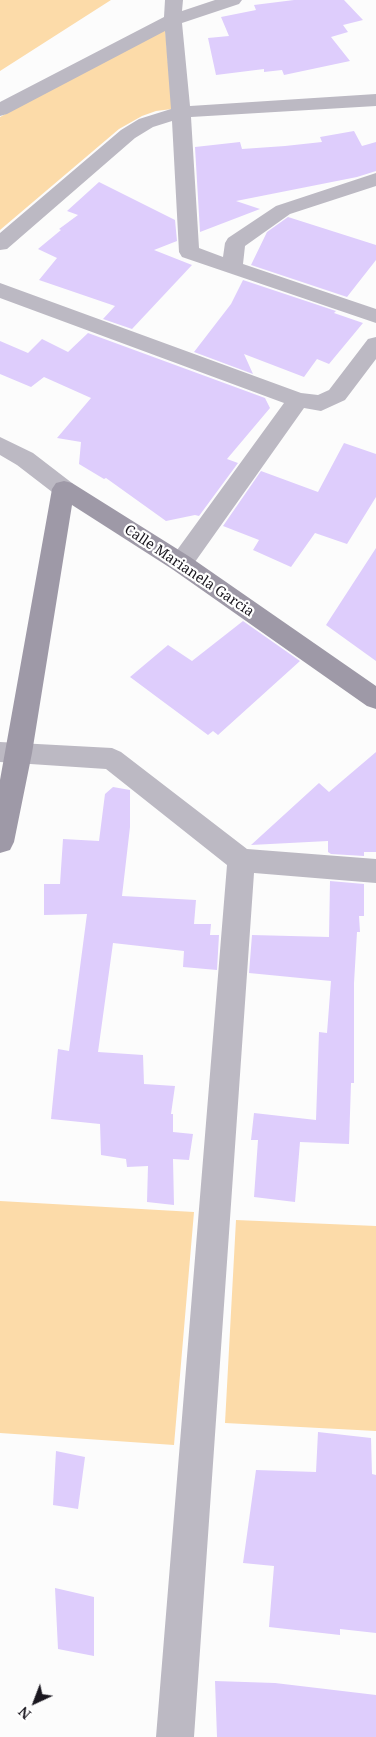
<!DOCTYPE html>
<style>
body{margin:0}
#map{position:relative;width:376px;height:1737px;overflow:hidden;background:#fcfcfc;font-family:"Noto Serif",serif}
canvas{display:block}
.north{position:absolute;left:10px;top:1677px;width:50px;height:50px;-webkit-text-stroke:4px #fff;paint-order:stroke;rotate:223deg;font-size:14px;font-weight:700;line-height:20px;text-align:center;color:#1a171f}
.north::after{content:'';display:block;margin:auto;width:18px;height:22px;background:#1a171f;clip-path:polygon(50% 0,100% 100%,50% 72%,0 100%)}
</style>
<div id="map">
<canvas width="376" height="1737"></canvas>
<div class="north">N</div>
</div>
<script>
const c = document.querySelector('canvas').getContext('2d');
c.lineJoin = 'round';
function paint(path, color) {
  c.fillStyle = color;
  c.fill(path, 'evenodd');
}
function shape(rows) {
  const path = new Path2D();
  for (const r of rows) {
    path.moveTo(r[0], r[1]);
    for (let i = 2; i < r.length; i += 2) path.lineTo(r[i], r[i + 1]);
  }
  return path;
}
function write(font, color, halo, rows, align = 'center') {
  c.font = font + ' "Noto Serif",serif';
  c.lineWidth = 4.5;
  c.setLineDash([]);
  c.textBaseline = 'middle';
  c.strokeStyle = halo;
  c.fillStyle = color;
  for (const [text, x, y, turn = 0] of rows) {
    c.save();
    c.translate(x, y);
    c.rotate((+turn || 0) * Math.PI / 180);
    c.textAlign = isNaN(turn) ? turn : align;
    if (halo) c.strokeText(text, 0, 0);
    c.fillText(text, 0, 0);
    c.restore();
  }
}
paint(shape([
 [0,0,111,0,0,71],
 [165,28,172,109,156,111,142,116,119,129,0,230,0,117],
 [0,1201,194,1212,174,1445,0,1433],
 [236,1220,376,1226,376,1431,225,1423]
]), '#fcdba9');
paint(shape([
 [294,0,344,0,363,20,343,25,348,32,331,37,350,61,284,75,282,70,264,72,264,69,216,75,208,38,229,36,221,17,256,10,254,5],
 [354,131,362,146,376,142,376,171,357,177,236,201,260,209,200,232,195,147,240,142,242,149,285,146,322,142,320,137],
 [99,182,175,220,177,241,154,250,192,265,132,329,103,319,115,306,39,280,57,258,38,249,61,230,59,229,78,215,67,211],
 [288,217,376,245,376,260,347,297,251,265,267,232],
 [243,280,336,311,334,313,363,323,329,364,317,359,304,377,244,354,253,374,194,352,231,304],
 [88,333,265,398,270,408,227,459,238,463,199,516,195,515,166,521,106,478,104,479,79,464,81,442,57,438,91,398,44,377,31,387,0,374,0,341,28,353,42,339,68,352],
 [344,443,376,454,376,497,347,544,315,533,291,567,253,550,259,540,223,526,261,471,318,492],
 [376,548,376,661,326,625],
 [243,621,300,661,218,735,213,731,208,735,130,677,168,645,192,661],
 [376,752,376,852,364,852,364,856,331,854,328,852,328,841,251,845,319,783,329,792],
 [113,787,130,790,130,827,122,896,196,900,194,924,211,924,210,935,219,935,217,970,183,967,184,951,113,943,98,1052,143,1055,144,1084,175,1086,171,1114,173,1114,173,1132,193,1134,189,1160,173,1159,174,1205,147,1202,148,1166,127,1167,126,1159,101,1155,100,1124,51,1119,58,1049,69,1051,87,914,44,915,44,884,60,884,63,839,99,841,105,794],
 [330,881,364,884,364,916,359,916,360,932,357,932,354,983,354,1083,351,1083,349,1144,300,1142,295,1202,254,1197,258,1140,251,1140,254,1113,316,1120,319,1032,327,1033,331,981,249,973,252,935,329,937],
 [318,1432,371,1438,372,1474,376,1475,376,1633,340,1629,340,1635,269,1627,274,1566,243,1563,256,1470,316,1472],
 [56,1451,85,1457,78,1509,53,1505],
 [55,1588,94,1597,94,1656,58,1649],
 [215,1681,275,1683,376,1695,376,1737,217,1737]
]), '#decdfc');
paint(shape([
 [165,0,183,0,182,11,215,0,242,0,239,4,182,23,190,106,376,94,376,106,191,117,199,248,223,257,225,243,228,238,276,206,376,173,376,186,290,214,245,246,243,264,376,309,376,323,182,257,179,252,172,121,153,127,135,138,7,249,0,250,0,233,121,130,139,119,171,109,165,31,7,114,0,116,0,102,164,17,165,0],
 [0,283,301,393,318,395,329,390,368,339,376,337,376,359,345,400,321,411,304,408,190,569,181,572,172,569,169,563,172,557,284,403,0,298,0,283],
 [0,437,33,453,72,483,76,489,72,495,64,497,56,495,17,465,0,455,0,437],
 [0,742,112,748,121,752,247,849,376,859,376,883,254,873,194,1737,156,1737,227,865,106,769,0,762,0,742]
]), '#bcb9c3');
paint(shape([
 [64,481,72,483,190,557,376,686,376,709,367,706,172,569,72,505,32,753,14,842,10,850,0,853,0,780,52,489,56,483,64,481]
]), '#9e99a7');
write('14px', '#1a171f', '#fff', [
 ["Calle Marianela Garcia",189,571,34]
]);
</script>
